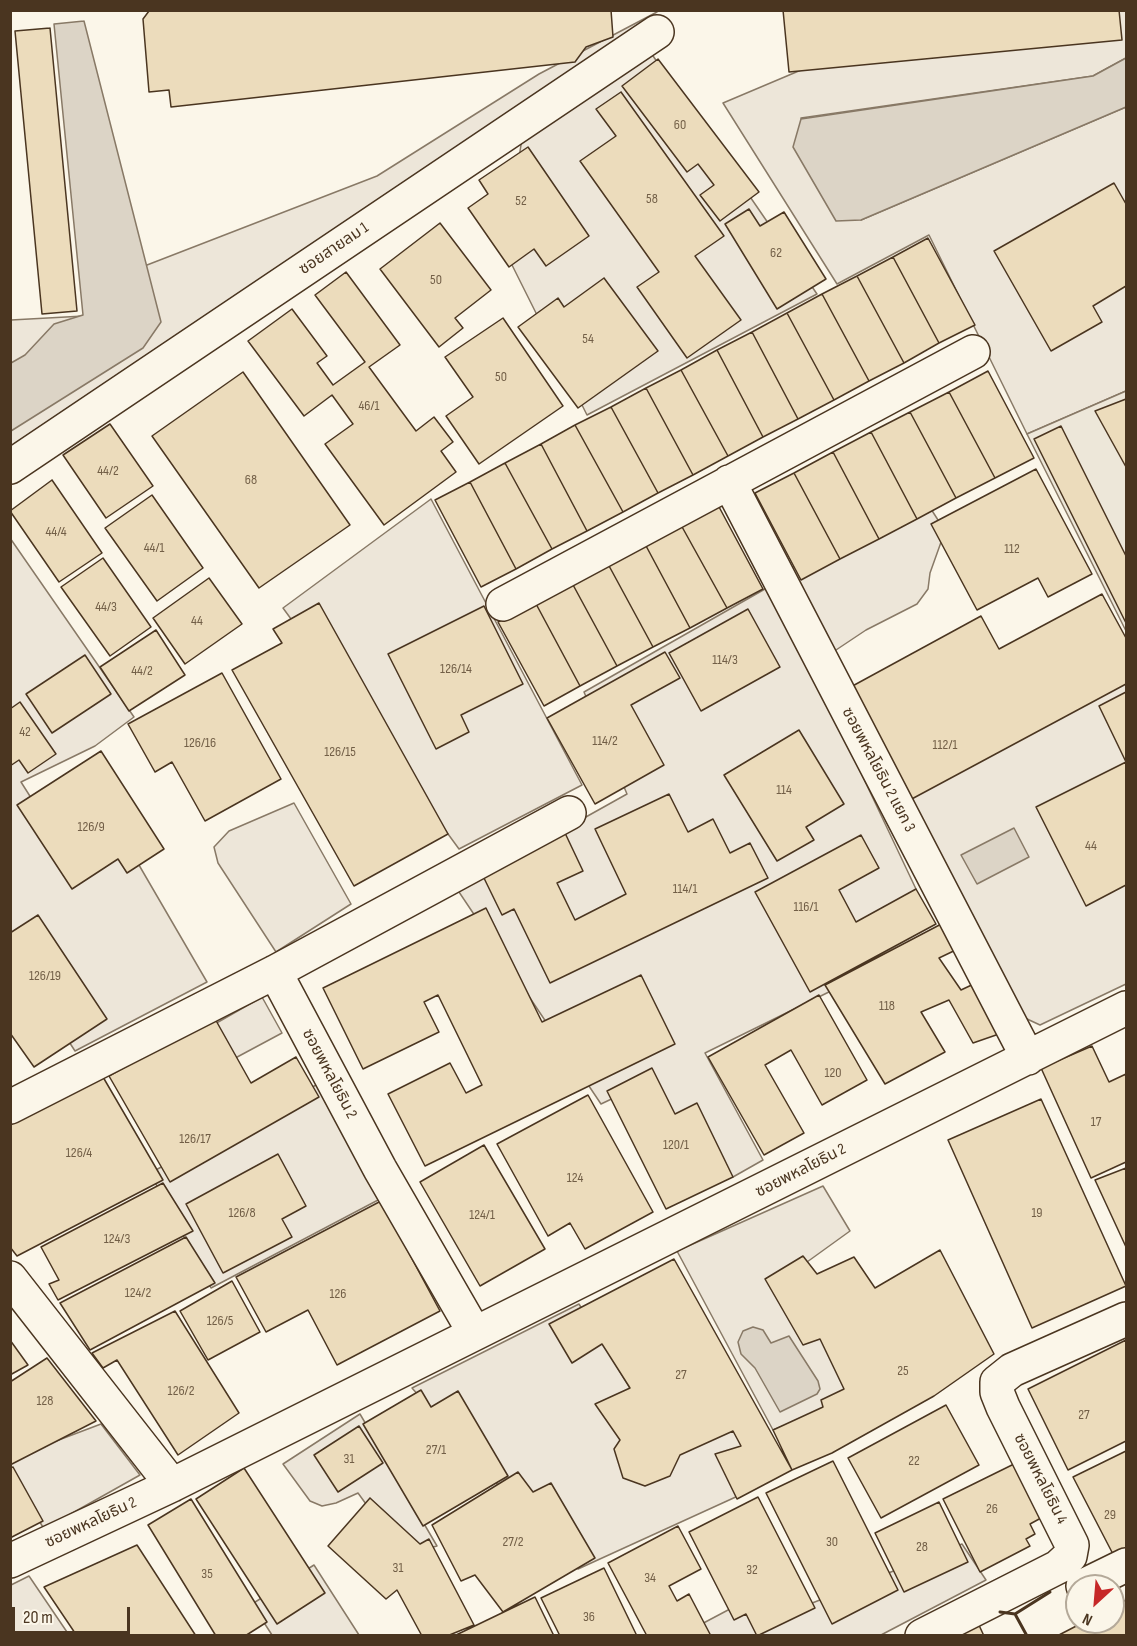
<!DOCTYPE html>
<meta charset="utf-8">
<style>
body{margin:0}
#map{position:relative;width:1137px;height:1646px;overflow:hidden;background:#fbf6e9;font-family:"Sofia Sans Condensed",sans-serif}
canvas{display:block}
.frame{position:absolute;inset:0;border:12px solid #4a3520;pointer-events:none}
.north{position:absolute;left:1065px;top:1574px;width:60px;height:60px;box-sizing:border-box;background:#fbf6e9;border:2px solid #b4a999;border-radius:50%;rotate:206deg;font-size:16px;font-weight:700;line-height:24px;text-align:center;color:#4a3520}
.north::after{content:'';display:block;margin:auto;width:21px;height:27px;background:#c62828;clip-path:polygon(50% 0,100% 100%,50% 72%,0 100%)}
.scale{position:absolute;left:12px;top:1607px;width:118px;height:27px;box-sizing:border-box;border:3px solid #4a3520;border-top:0;padding-left:8px;font-size:18px;line-height:21px;white-space:nowrap;color:#4a3520;-webkit-text-stroke:4px #fbf6e9;paint-order:stroke}
</style>
<div id="map">
<canvas width="1137" height="1646"></canvas>
<div class="frame"></div>
<div class="north">N</div>
<div class="scale">20 m</div>
</div>
<script>
const c = document.querySelector('canvas').getContext('2d');
c.lineJoin = 'round';
function paint(path, color) {
  c.fillStyle = color;
  c.fill(path, 'evenodd');
}
function shape(rows) {
  const path = new Path2D();
  for (const r of rows) {
    path.moveTo(r[0], r[1]);
    for (let i = 2; i < r.length; i += 2) path.lineTo(r[i], r[i + 1]);
  }
  return path;
}
function stroke(path, color, width, dash) {
  c.strokeStyle = color;
  c.lineWidth = width;
  c.lineCap = dash ? 'butt' : 'round';
  c.setLineDash(dash || []);
  c.stroke(path);
}
function write(font, color, halo, rows, align = 'center') {
  c.font = font + ' "Sofia Sans Condensed","Noto Sans Thai",sans-serif';
  c.lineWidth = 4.5;
  c.setLineDash([]);
  c.textBaseline = 'middle';
  c.strokeStyle = halo;
  c.fillStyle = color;
  for (const [text, x, y, turn = 0] of rows) {
    c.save();
    c.translate(x, y);
    c.rotate((+turn || 0) * Math.PI / 180);
    c.textAlign = isNaN(turn) ? turn : align;
    if (halo) c.strokeText(text, 0, 0);
    c.fillText(text, 0, 0);
    c.restore();
  }
}
const green = shape([
 [954,11,1126,11,1126,58,1093,76,801,118,861,220,1126,107,1126,391,1027,434,929,235,837,284,723,103,917,21,954,11],
 [657,12,11,446,11,320,84,316,147,265,377,176,539,74,657,12],
 [651,53,817,294,587,415,504,249,522,139,651,53],
 [924,498,945,531,930,573,928,589,917,604,866,630,830,654,785,571,924,498],
 [431,499,582,785,459,849,283,608,431,499],
 [10,538,134,717,95,746,21,782,78,872,125,841,207,982,75,1051,11,952,10,538],
 [772,585,916,889,837,988,705,1053,763,1160,733,1177,687,1166,643,1084,601,1104,457,889,627,794,584,692,772,585],
 [1126,665,1126,984,1040,1025,1025,1018,904,791,1126,665],
 [294,803,351,904,276,952,218,863,214,847,229,831,294,803],
 [262,997,282,1033,226,1063,206,1029,262,997],
 [318,1084,380,1199,211,1288,150,1173,318,1084],
 [823,1186,850,1231,789,1275,855,1397,773,1430,677,1251,823,1186],
 [579,1304,630,1388,732,1419,762,1485,578,1569,506,1494,412,1388,579,1304],
 [360,1414,437,1546,403,1555,358,1493,336,1503,322,1506,310,1501,283,1464,360,1414],
 [101,1424,140,1475,44,1529,11,1473,11,1458,101,1424],
 [962,1544,986,1580,881,1635,679,1636,745,1601,764,1622,962,1544],
 [314,1565,359,1635,272,1635,252,1604,314,1565],
 [29,1576,69,1635,11,1635,11,1585,29,1576]
]);
paint(green, '#ede6d9');
stroke(green, '#887966', 1.5);
const parking = shape([
 [1126,391,1126,631,1027,434,1126,391]
]);
paint(parking, '#ede7d9');
stroke(parking, '#887966', 1.5);
const water = shape([
 [84,21,161,322,143,348,11,431,11,363,25,355,54,324,83,315,54,24,84,21],
 [1126,58,1126,107,861,220,836,221,793,147,801,119,1093,76,1126,58],
 [1014,828,1029,857,977,884,961,855,1014,828],
 [753,1327,763,1330,771,1343,789,1336,818,1381,820,1389,817,1394,780,1412,755,1368,741,1354,738,1342,743,1331,753,1327]
]);
paint(water, '#dcd4c6');
stroke(water, '#887966', 1.5);
const building = shape([
 [611,10,613,37,586,47,575,62,171,107,169,90,149,92,143,19,149,11,611,10],
 [783,10,1119,10,1122,40,789,72,783,10],
 [50,28,77,311,42,314,15,31,50,28],
 [658,59,759,192,720,221,700,195,714,185,698,164,687,172,622,86,658,59],
 [621,92,724,236,695,256,741,320,687,358,637,287,659,272,580,161,616,136,596,109,621,92],
 [528,147,589,236,546,266,534,249,509,267,468,208,488,194,479,180,528,147],
 [1114,183,1126,204,1126,286,1093,306,1102,322,1051,351,994,251,1114,183],
 [749,209,760,226,784,212,826,279,777,309,725,224,749,209],
 [440,223,491,290,455,318,463,328,439,347,380,269,440,223],
 [928,238,975,325,939,343,893,257,928,238],
 [893,257,939,343,904,363,857,276,893,257],
 [346,272,400,345,369,367,416,431,434,417,453,442,441,451,456,472,384,525,325,444,353,424,332,395,304,416,248,341,292,309,327,356,317,363,333,385,365,362,315,295,346,272],
 [857,276,904,363,869,381,822,294,857,276],
 [604,278,658,351,578,408,518,327,558,298,564,307,604,278],
 [822,294,869,381,834,400,787,313,822,294],
 [787,313,834,400,798,419,752,332,787,313],
 [503,318,563,406,479,464,446,416,473,397,445,357,503,318],
 [752,332,798,419,763,437,717,350,752,332],
 [717,350,763,437,728,456,681,370,717,350],
 [681,370,728,456,693,475,646,388,681,370],
 [988,371,1034,458,995,478,949,392,988,371],
 [243,372,350,525,259,588,152,436,243,372],
 [646,388,693,475,658,493,611,407,646,388],
 [949,392,995,478,956,498,910,412,949,392],
 [1126,399,1126,467,1095,411,1126,399],
 [611,407,658,493,623,512,575,425,611,407],
 [910,412,956,498,917,519,871,432,910,412],
 [110,424,153,486,106,518,63,455,110,424],
 [575,425,623,512,587,531,541,444,575,425],
 [1061,426,1126,556,1126,623,1034,439,1061,426],
 [871,432,917,519,879,539,833,452,871,432],
 [541,444,587,531,552,549,505,463,541,444],
 [833,452,879,539,840,559,794,473,833,452],
 [505,463,552,549,516,569,470,482,505,463],
 [1036,469,1092,574,1048,597,1038,578,977,610,931,524,1036,469],
 [794,473,840,559,801,580,755,493,794,473],
 [52,480,102,553,59,582,10,511,52,480],
 [470,482,516,569,481,587,435,500,470,482],
 [152,495,203,568,157,601,105,528,152,495],
 [718,505,763,589,727,608,681,525,718,505],
 [681,525,727,608,690,628,645,544,681,525],
 [645,544,690,628,653,647,608,564,645,544],
 [103,558,151,627,110,656,61,587,103,558],
 [608,564,653,647,617,666,572,583,608,564],
 [209,578,242,624,185,664,153,618,209,578],
 [572,583,617,666,580,686,535,602,572,583],
 [1102,594,1126,638,1126,684,908,801,847,689,981,616,999,649,1102,594],
 [535,602,580,686,544,706,498,622,535,602],
 [319,603,448,834,354,886,232,670,282,643,273,629,319,603],
 [484,606,523,684,461,715,469,732,436,749,388,654,484,606],
 [748,609,780,667,701,711,669,653,748,609],
 [156,630,185,675,129,711,100,667,156,630],
 [665,652,680,678,631,705,664,765,595,804,547,718,665,652],
 [85,655,111,694,52,733,26,694,85,655],
 [222,673,281,779,205,821,172,762,155,772,128,724,222,673],
 [1126,692,1126,762,1099,706,1126,692],
 [20,702,56,754,28,773,19,760,10,766,10,709,20,702],
 [799,730,844,804,806,827,814,840,777,861,724,775,799,730],
 [101,751,164,849,127,873,118,859,72,889,17,805,101,751],
 [1126,762,1126,885,1086,906,1036,807,1126,762],
 [669,794,688,832,713,819,730,853,750,843,768,878,550,983,514,909,502,915,482,874,565,833,583,871,557,883,575,920,626,894,595,829,669,794],
 [861,835,879,868,839,890,856,922,916,889,936,924,810,992,755,892,861,835],
 [486,908,542,1022,641,975,675,1044,425,1166,388,1094,450,1063,466,1093,482,1085,438,995,424,1002,439,1032,363,1069,323,988,486,908],
 [38,915,107,1019,34,1067,10,1033,10,933,38,915],
 [947,921,962,947,939,958,961,990,978,982,999,1034,973,1043,949,1000,921,1012,945,1052,885,1084,825,985,947,921],
 [819,995,867,1080,822,1105,791,1050,765,1065,804,1133,764,1155,708,1057,819,995],
 [214,1017,251,1083,296,1057,319,1097,170,1182,109,1076,214,1017],
 [1092,1046,1109,1082,1126,1074,1126,1162,1091,1178,1041,1068,1092,1046],
 [652,1068,675,1114,697,1103,733,1177,666,1209,607,1091,652,1068],
 [103,1077,163,1180,17,1256,10,1247,10,1125,103,1077],
 [588,1095,653,1212,585,1249,570,1223,548,1236,497,1144,588,1095],
 [1041,1099,1126,1286,1032,1328,948,1140,1041,1099],
 [484,1145,545,1249,480,1286,420,1182,484,1145],
 [278,1154,306,1206,282,1219,292,1237,223,1273,186,1204,278,1154],
 [1126,1168,1126,1247,1095,1180,1126,1168],
 [163,1183,193,1231,58,1300,49,1284,59,1280,41,1247,163,1183],
 [381,1201,440,1311,337,1365,308,1310,266,1332,236,1277,381,1201],
 [186,1237,215,1283,90,1350,60,1303,186,1237],
 [940,1250,994,1354,934,1396,832,1453,792,1470,773,1430,823,1407,821,1400,844,1389,820,1339,803,1345,765,1279,803,1256,817,1274,854,1257,875,1288,940,1250],
 [674,1259,792,1470,737,1499,715,1454,741,1446,733,1431,680,1455,670,1476,645,1486,623,1478,614,1449,620,1440,595,1404,630,1388,602,1344,572,1363,549,1324,674,1259],
 [232,1281,260,1332,208,1360,180,1311,232,1281],
 [175,1311,239,1413,178,1455,117,1360,103,1368,92,1353,175,1311],
 [10,1340,28,1365,10,1375,10,1340],
 [1126,1340,1126,1441,1068,1470,1028,1389,1126,1340],
 [47,1358,96,1421,10,1465,10,1382,47,1358],
 [421,1390,431,1407,458,1391,508,1476,423,1526,363,1424,421,1390],
 [946,1405,979,1465,881,1518,848,1458,946,1405],
 [359,1426,383,1463,338,1492,314,1455,359,1426],
 [1126,1451,1126,1552,1115,1558,1073,1477,1126,1451],
 [833,1461,898,1590,832,1624,766,1493,833,1461],
 [1014,1464,1041,1518,1030,1524,1035,1534,1026,1539,1030,1546,980,1572,943,1499,1014,1464],
 [13,1467,43,1521,10,1538,10,1468,13,1467],
 [244,1468,325,1593,277,1624,196,1499,244,1468],
 [518,1472,533,1492,551,1483,595,1558,503,1612,475,1575,461,1581,432,1525,518,1472],
 [758,1497,815,1608,757,1636,746,1614,734,1620,689,1532,758,1497],
 [370,1498,420,1544,429,1539,474,1625,447,1636,422,1636,397,1590,386,1599,328,1546,370,1498],
 [191,1499,267,1622,245,1636,216,1636,148,1525,191,1499],
 [939,1502,968,1562,904,1592,875,1533,939,1502],
 [678,1526,701,1569,669,1586,677,1601,689,1594,711,1636,647,1636,608,1563,678,1526],
 [137,1545,196,1636,77,1636,44,1587,137,1545],
 [604,1568,637,1636,560,1636,541,1598,604,1568],
 [535,1597,554,1636,454,1636,535,1597],
 [1126,1600,1126,1636,1057,1636,1084,1622,1113,1622,1113,1607,1126,1600],
 [978,1623,984,1636,954,1636,978,1623]
]);
paint(building, '#ecdcbc');
stroke(building, '#4a3520', 1.5);
const minor = shape([
 [10,467,657,32],
 [729,482,1028,1058],
 [503,604,973,352],
 [275,972,380,1169,474,1332],
 [10,1107,275,972,569,813],
 [10,1278,172,1485],
 [10,1561,172,1485,1126,1008],
 [1083,1586,1126,1565],
 [922,1636,1058,1567,1070,1556,1072,1545,1003,1407,997,1392,997,1382,1012,1370,1126,1319]
]);
stroke(minor, '#4a3520', 36);
stroke(minor, '#fbf6e9', 33);
stroke(shape([
 [1000,1612,1015,1614,1027,1636],
 [1015,1614,1050,1592]
]), '#4a3520', 3);
write('14px', '#725f47', null, [
 ["60",680,125],
 ["58",652,199],
 ["52",521,201],
 ["62",776,253],
 ["50",436,280],
 ["54",588,339],
 ["50",501,377],
 ["46/1",369,406],
 ["44/2",108,471],
 ["68",251,480],
 ["44/4",56,532],
 ["44/1",154,548],
 ["112",1012,549],
 ["44/3",106,607],
 ["44",197,621],
 ["114/3",725,660],
 ["126/14",456,669],
 ["44/2",142,671],
 ["42",25,732],
 ["114/2",605,741],
 ["126/16",200,743],
 ["112/1",945,745],
 ["126/15",340,752],
 ["114",784,790],
 ["126/9",91,827],
 ["44",1091,846],
 ["114/1",685,889],
 ["116/1",806,907],
 ["126/19",45,976],
 ["118",887,1006],
 ["120",833,1073],
 ["17",1096,1122],
 ["126/17",195,1139],
 ["120/1",676,1145],
 ["126/4",79,1153],
 ["124",575,1178],
 ["126/8",242,1213],
 ["19",1037,1213],
 ["124/1",482,1215],
 ["124/3",117,1239],
 ["124/2",138,1293],
 ["126",338,1294],
 ["126/5",220,1321],
 ["25",903,1371],
 ["27",681,1375],
 ["126/2",181,1391],
 ["128",45,1401],
 ["27",1084,1415],
 ["27/1",436,1450],
 ["31",349,1459],
 ["22",914,1461],
 ["26",992,1509],
 ["29",1110,1515],
 ["27/2",513,1542],
 ["30",832,1542],
 ["28",922,1547],
 ["31",398,1568],
 ["32",752,1570],
 ["35",207,1574],
 ["34",650,1578],
 ["36",589,1617]
]);
write('16px', '#4a3520', '#fbf6e9', [
 ["ซอยสายลม 1",334,249,-34],
 ["ซอยพหลโยธิน 2 แยก 3",878,770,62],
 ["ซอยพหลโยธิน 2",329,1074,62],
 ["ซอยพหลโยธิน 2",801,1171,-27],
 ["ซอยพหลโยธิน 4",1040,1479,63],
 ["ซอยพหลโยธิน 2",91,1523,-25]
]);
</script>
